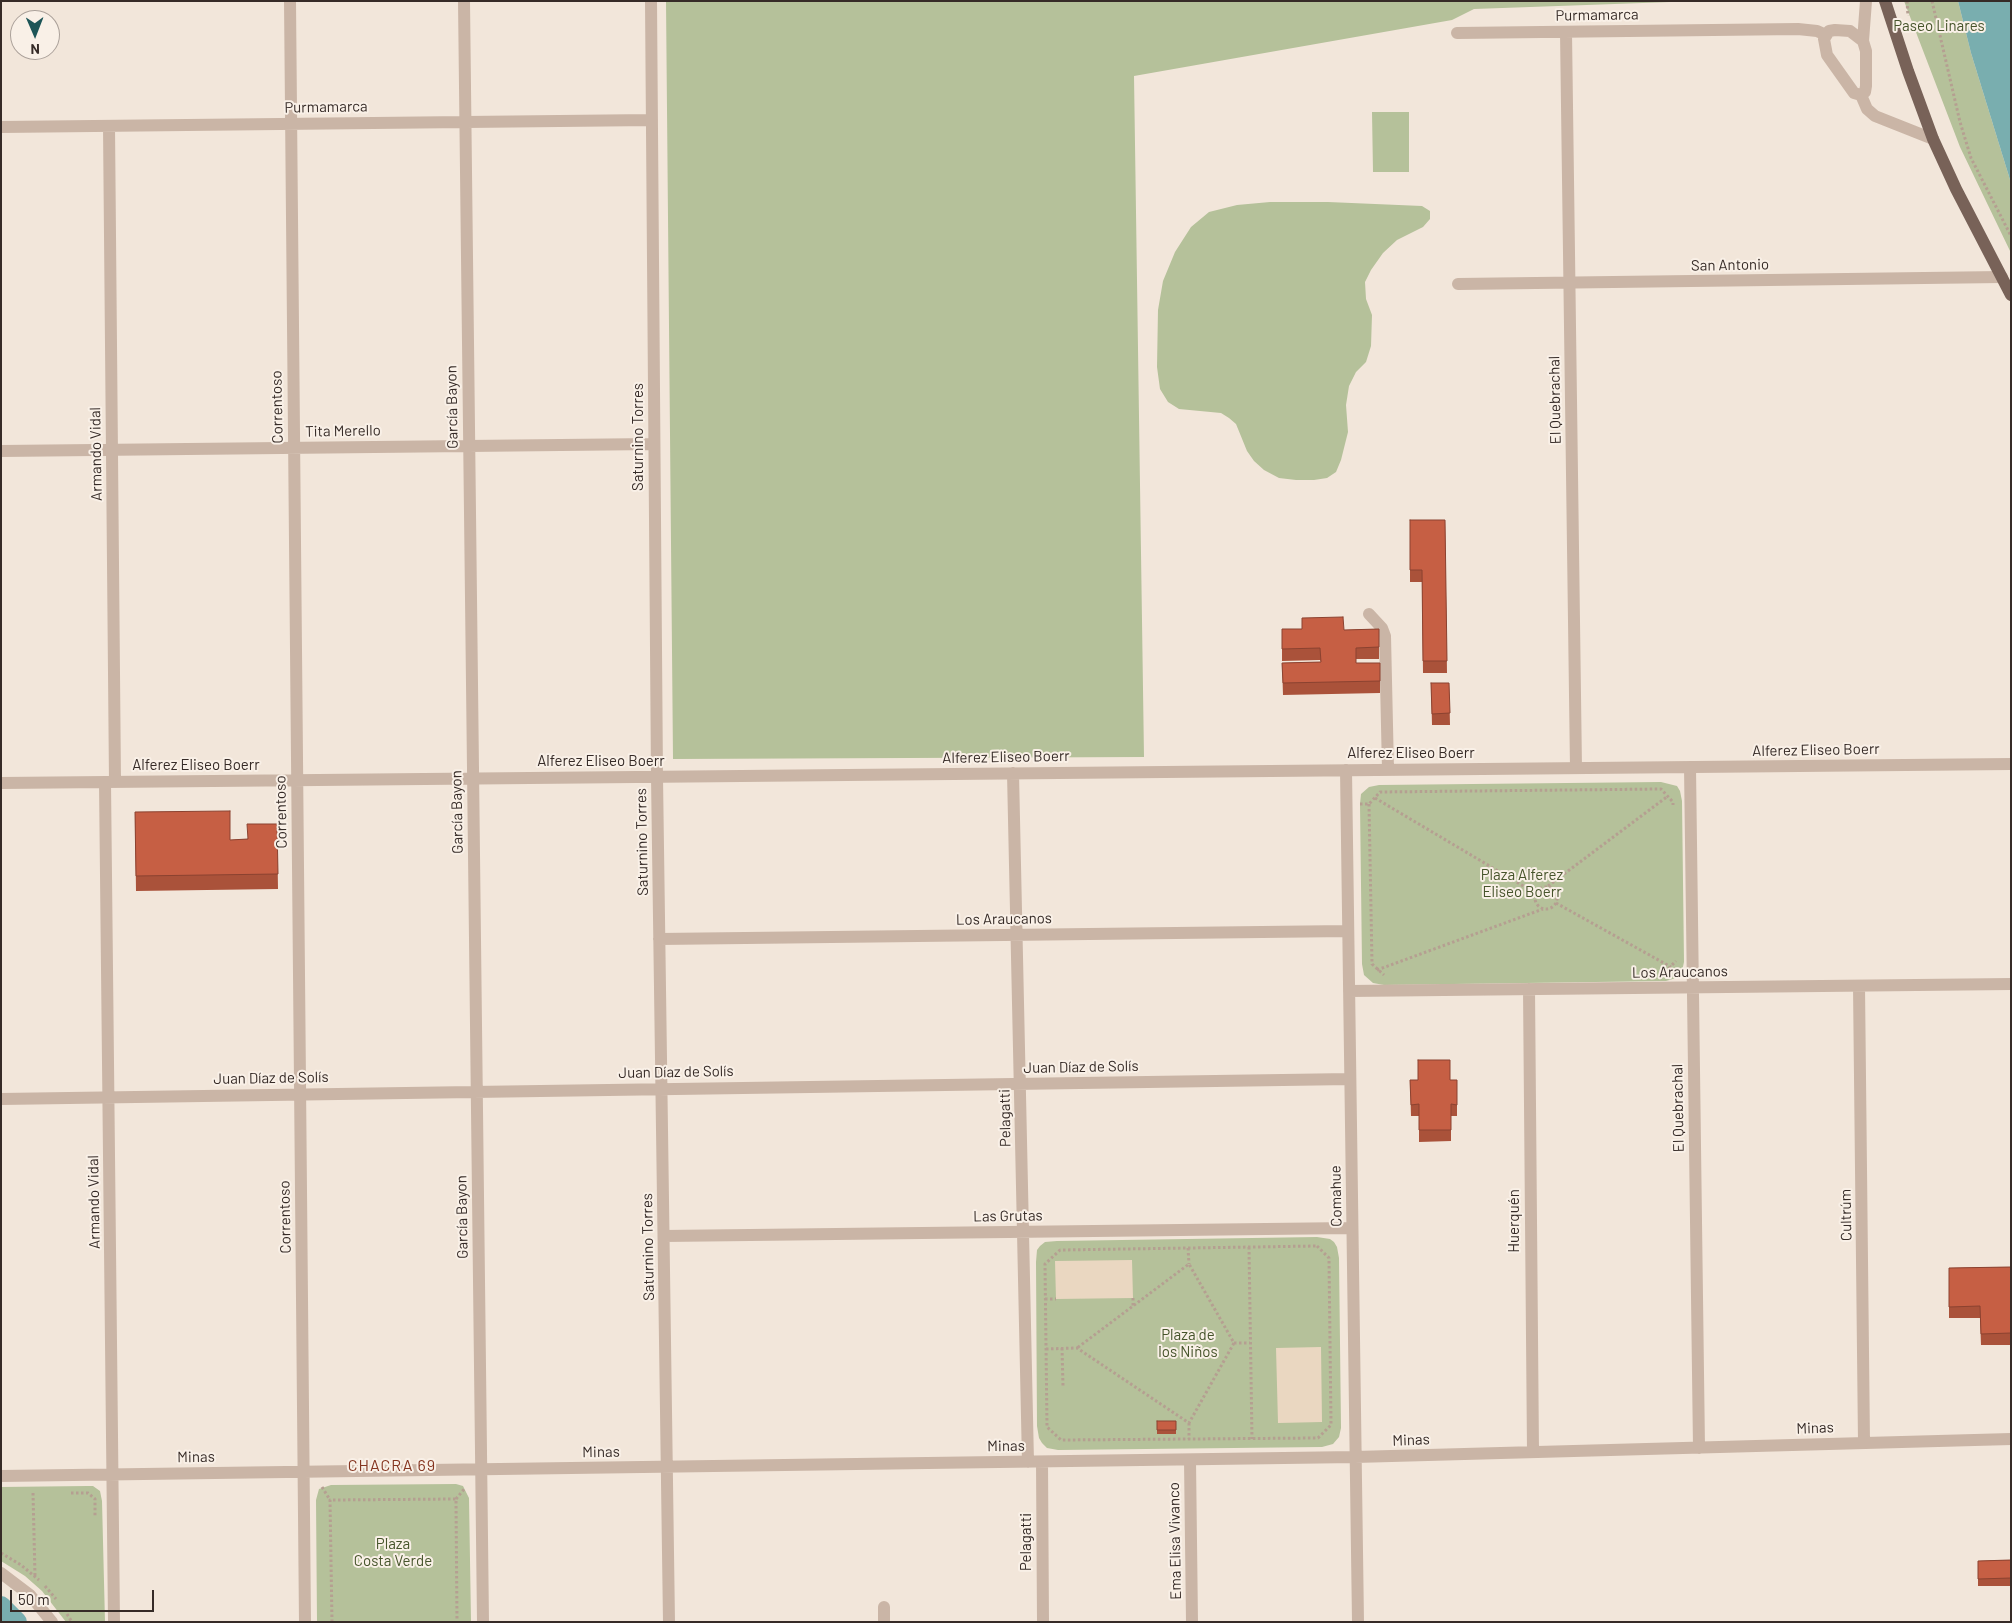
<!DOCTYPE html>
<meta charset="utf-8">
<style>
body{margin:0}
#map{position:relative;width:2012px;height:1623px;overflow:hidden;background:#f2e6da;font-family:Barlow,sans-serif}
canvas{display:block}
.frame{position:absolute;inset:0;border:2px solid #362b27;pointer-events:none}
.north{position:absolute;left:10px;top:10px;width:50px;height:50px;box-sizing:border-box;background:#f9f0e7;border:1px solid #aba19a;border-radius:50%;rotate:179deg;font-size:14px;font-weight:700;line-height:20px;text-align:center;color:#362b27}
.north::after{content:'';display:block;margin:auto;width:18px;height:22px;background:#1d5557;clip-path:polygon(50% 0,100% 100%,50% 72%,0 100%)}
.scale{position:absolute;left:10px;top:1590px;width:144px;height:22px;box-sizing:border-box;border:2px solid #362b27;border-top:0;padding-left:6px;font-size:15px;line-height:18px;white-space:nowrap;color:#362b27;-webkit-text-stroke:4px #f9f0e7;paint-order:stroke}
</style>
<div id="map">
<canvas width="2012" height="1623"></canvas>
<div class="frame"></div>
<div class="north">N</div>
<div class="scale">50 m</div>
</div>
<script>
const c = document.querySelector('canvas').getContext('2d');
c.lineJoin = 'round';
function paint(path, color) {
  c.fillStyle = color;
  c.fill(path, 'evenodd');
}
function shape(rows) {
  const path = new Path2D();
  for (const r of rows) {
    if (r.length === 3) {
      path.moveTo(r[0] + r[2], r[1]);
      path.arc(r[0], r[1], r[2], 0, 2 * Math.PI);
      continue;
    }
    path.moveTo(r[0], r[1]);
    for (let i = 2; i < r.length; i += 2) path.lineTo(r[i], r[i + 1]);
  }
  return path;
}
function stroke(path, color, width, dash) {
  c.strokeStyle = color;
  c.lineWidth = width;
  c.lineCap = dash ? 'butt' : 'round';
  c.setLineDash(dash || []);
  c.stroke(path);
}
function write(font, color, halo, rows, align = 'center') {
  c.font = font + ' Barlow,sans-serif';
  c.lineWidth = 4;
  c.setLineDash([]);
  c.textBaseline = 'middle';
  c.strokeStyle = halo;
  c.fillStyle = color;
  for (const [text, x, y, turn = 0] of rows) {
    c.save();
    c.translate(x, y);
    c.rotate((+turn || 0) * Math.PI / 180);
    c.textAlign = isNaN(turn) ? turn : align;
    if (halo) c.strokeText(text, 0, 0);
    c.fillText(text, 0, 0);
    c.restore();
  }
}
paint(shape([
 [666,1,1699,1,1474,9,1452,20,1134,76,1144,757,673,759],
 [1904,1,1958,1,1971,53,2011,183,2011,253,1960,147],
 [1372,112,1409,112,1409,172,1373,172],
 [1270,202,1328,202,1422,206,1430,211,1430,219,1423,227,1397,240,1383,253,1371,270,1365,282,1366,299,1372,315,1371,346,1366,362,1356,372,1349,386,1346,405,1348,432,1341,460,1336,472,1327,478,1314,480,1296,480,1279,478,1264,470,1254,461,1247,451,1236,424,1229,418,1221,413,1179,409,1168,402,1160,389,1157,367,1158,310,1163,281,1175,252,1191,227,1209,212,1237,205],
 [1661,782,1677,786,1680,791,1682,801,1684,962,1682,971,1676,978,1666,981,1384,985,1373,983,1364,975,1362,964,1360,804,1361,794,1369,787,1379,785],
 [1317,1237,1330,1239,1334,1242,1337,1247,1339,1258,1341,1428,1339,1437,1333,1444,1322,1447,1058,1450,1047,1448,1042,1443,1039,1438,1037,1426,1036,1262,1037,1250,1040,1246,1045,1242,1057,1241],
 [456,1484,463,1486,469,1498,471,1622,317,1622,316,1500,319,1489,331,1485],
 [88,1486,93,1486,100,1491,102,1501,105,1622,66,1622,42,1591,25,1576,1,1561,1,1487]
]), '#b5c19a');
paint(shape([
 [1132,1260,1133,1298,1056,1299,1055,1261],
 [1321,1347,1322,1422,1278,1423,1276,1348]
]), '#ead7c1');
paint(shape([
 [1958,1,2011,1,2011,183,1971,53]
]), '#79aeaf');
stroke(shape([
 [1,1606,17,1622]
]), '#79aeaf', 20);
stroke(shape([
 [1907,1,1908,16],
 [1932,1,1960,122,1971,158,2011,236],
 [1375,798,1535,893],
 [1360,804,1369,804,1380,792,1661,789,1673,802,1673,805],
 [1369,804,1372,964,1384,975],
 [1548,886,1668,796],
 [1546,898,11],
 [1556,903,1671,967],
 [1377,970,1543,909],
 [1665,972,1676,961],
 [1317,1246,1329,1258,1331,1425,1318,1438,1061,1440,1047,1427,1045,1264,1060,1250,1317,1246],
 [1249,1247,1252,1439],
 [1188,1248,1189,1264],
 [1133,1298,1133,1306],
 [1045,1299,1056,1299],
 [1234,1343,1250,1343],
 [1062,1348,1063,1386],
 [1046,1349,1077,1348,1189,1423,1234,1343,1189,1264,1077,1348],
 [1189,1423,1189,1439],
 [322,1487,330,1500],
 [33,1493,35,1576],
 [71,1493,88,1493,95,1499,95,1516],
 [456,1499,465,1488],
 [1,1553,21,1565,39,1580],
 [45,1586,56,1599],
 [67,1614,72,1622],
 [332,1622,330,1500,456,1499,457,1622]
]), '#b59f91', 3, [2.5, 2.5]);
stroke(shape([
 [290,1,305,1622],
 [464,1,483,1622],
 [651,1,657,777,669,1622],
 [1835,30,1850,31,1863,41,1866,51,1866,86,1865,92,1861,95,1854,93,1827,55,1824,39,1829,31,1835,30],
 [1566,32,1576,768],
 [1457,33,1798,29,1817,31,1826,35],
 [1863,41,1866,1],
 [1861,95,1867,109,1875,116,1933,139],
 [109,126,115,782],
 [1,127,652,120],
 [1458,284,2002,277],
 [1,451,654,444],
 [1369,614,1382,628,1385,636,1388,770],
 [1690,767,1699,1448],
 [1346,770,1358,1622],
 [1013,773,1028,1462],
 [105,782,114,1622],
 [1,783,2011,764],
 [659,939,1348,931],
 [1859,986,1864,1443],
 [1529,989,1533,1452],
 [1349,991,2011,984],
 [1,1099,1350,1079],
 [664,1236,1352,1228],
 [1190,1460,1192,1622],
 [1042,1462,1043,1622],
 [1,1476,1355,1457,2011,1439],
 [1,1573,30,1595,52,1622],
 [884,1622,884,1607]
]), '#cab5a6', 12);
stroke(shape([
 [1885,1,1908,71,1933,139,1956,189,2011,295]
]), '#786258', 12);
paint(shape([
 [1410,520,1445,520,1447,673,1423,673,1422,582,1410,582],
 [1282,629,1344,630,1379,629,1379,659,1356,659,1356,663,1380,663,1380,693,1283,695,1282,663,1321,662,1320,660,1282,661],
 [1431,683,1449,683,1450,725,1432,725],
 [135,812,230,840,247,839,277,824,278,889,136,891],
 [1410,1080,1450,1080,1457,1105,1457,1116,1451,1116,1451,1141,1419,1142,1419,1116,1411,1116],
 [2011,1267,2011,1345,1981,1345,1980,1318,1949,1318,1949,1268],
 [1157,1421,1176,1421,1176,1434,1157,1434],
 [2011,1560,2011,1586,1978,1586,1978,1561]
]), '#aa523a');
const building = shape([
 [1410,520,1445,520,1447,661,1423,661,1422,570,1410,570,1410,520],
 [1343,617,1344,630,1379,629,1379,647,1356,648,1356,663,1380,663,1380,681,1283,683,1282,663,1321,662,1320,648,1282,649,1282,629,1302,629,1302,618,1343,617],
 [1431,683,1449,683,1450,713,1432,714,1431,683],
 [230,811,230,840,248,839,247,824,277,824,278,874,136,876,135,812,230,811],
 [1418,1060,1450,1060,1450,1080,1457,1080,1457,1105,1451,1104,1451,1130,1419,1130,1419,1104,1411,1105,1410,1080,1418,1080,1418,1060],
 [2011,1267,2011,1333,1981,1334,1980,1306,1949,1307,1949,1268,2011,1267],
 [1157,1421,1176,1421,1176,1430,1157,1430,1157,1421],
 [2011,1560,2011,1578,1978,1579,1978,1561,2011,1560]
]);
paint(building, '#c65f44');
stroke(building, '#8b4230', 1);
write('15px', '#362b27', '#f9f0e7', [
 ["Purmamarca",1597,15,-1],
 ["Purmamarca",326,107,-1],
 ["San Antonio",1730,265,-1],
 ["El Quebrachal",1555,400,-91],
 ["Correntoso",277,407,-91],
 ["García Bayon",452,407,-91],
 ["Tita Merello",343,431,-1],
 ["Saturnino Torres",638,437,-90],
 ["Armando Vidal",96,454,-91],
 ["Alferez Eliseo Boerr",1816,750,-1],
 ["Alferez Eliseo Boerr",1411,753],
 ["Alferez Eliseo Boerr",1006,757,-1],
 ["Alferez Eliseo Boerr",601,761],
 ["Alferez Eliseo Boerr",196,765],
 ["Correntoso",281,812,-91],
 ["García Bayon",457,812,-91],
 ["Saturnino Torres",642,842,-91],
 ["Los Araucanos",1004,919,-1],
 ["Los Araucanos",1680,972,-1],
 ["Juan Díaz de Solís",1081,1067,-1],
 ["Juan Díaz de Solís",676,1072,-1],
 ["Juan Díaz de Solís",271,1078,-1],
 ["El Quebrachal",1678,1108,-91],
 ["Pelagatti",1005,1118,-91],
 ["Comahue",1336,1196,-91],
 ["Armando Vidal",94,1202,-91],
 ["Cultrúm",1846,1215,-91],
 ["Las Grutas",1008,1216,-1],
 ["Correntoso",285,1217,-91],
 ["García Bayon",462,1217,-91],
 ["Huerquén",1514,1221,-90],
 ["Saturnino Torres",648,1247,-91],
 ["Minas",1815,1428,-2],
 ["Minas",1411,1440,-2],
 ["Minas",1006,1446,-1],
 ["Minas",601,1452,-1],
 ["Minas",196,1457,-1],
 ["Ema Elisa Vivanco",1175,1541,-91],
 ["Pelagatti",1026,1542,-90]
]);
write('15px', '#46542b', '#f9f0e7', [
 ["Paseo Linares",1939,26],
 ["Plaza Alferez",1522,875],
 ["Eliseo Boerr",1522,892],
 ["Plaza de",1188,1335],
 ["los Niños",1188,1352],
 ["Plaza",393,1544],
 ["Costa Verde",393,1561]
]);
c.letterSpacing = '1px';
write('16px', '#853520', '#f9f0e7', [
 ["CHACRA 69",392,1466]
]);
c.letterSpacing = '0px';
</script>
